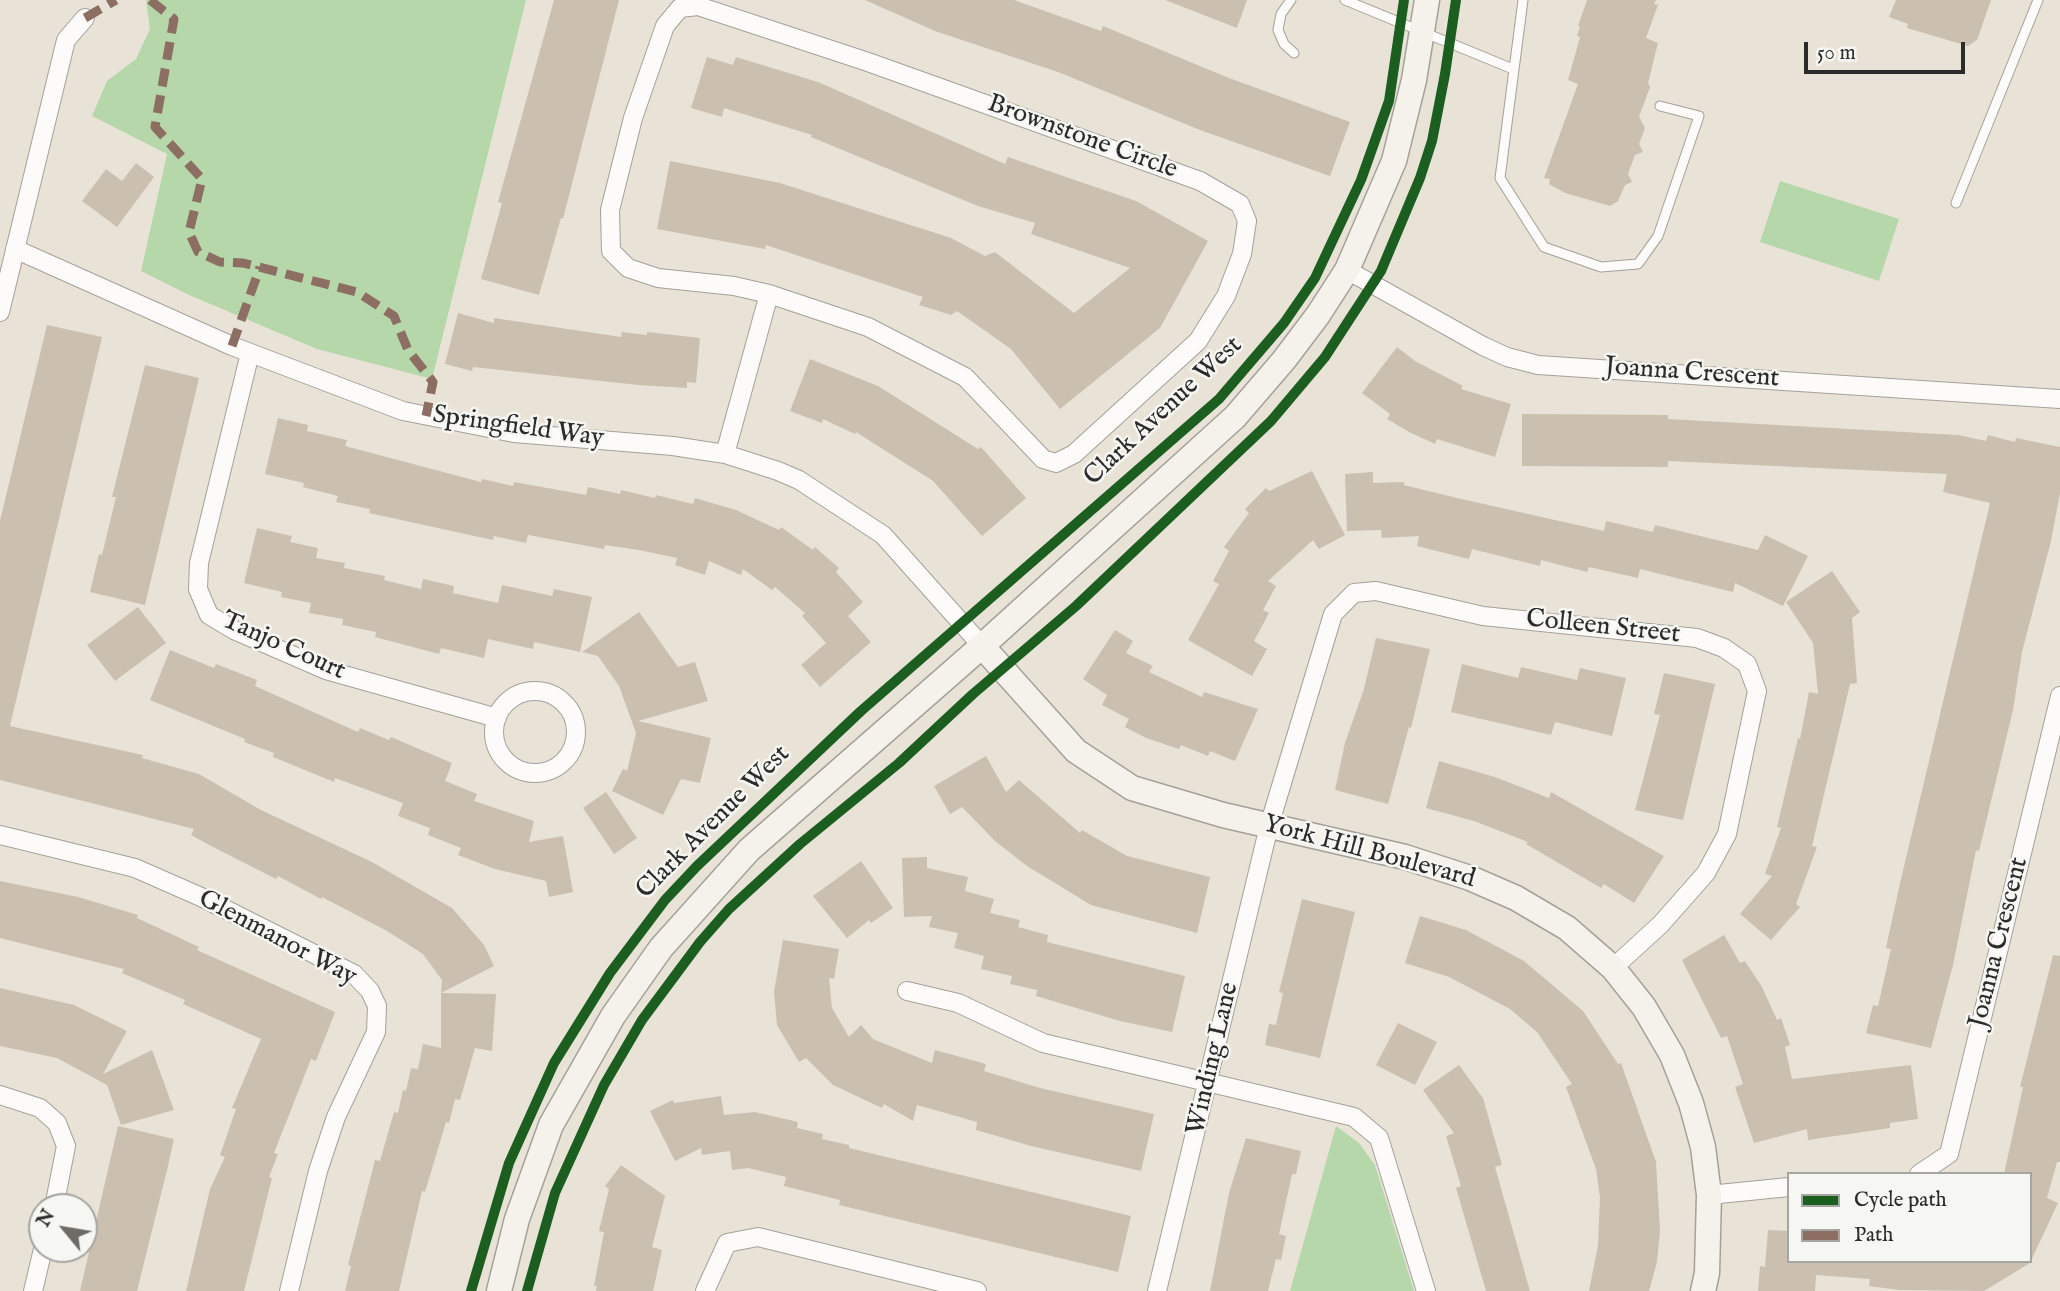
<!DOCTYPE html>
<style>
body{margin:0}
#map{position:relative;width:2060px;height:1291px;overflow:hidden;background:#e9e3d7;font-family:"IM FELL English",serif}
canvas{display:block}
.legend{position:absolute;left:1787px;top:1172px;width:245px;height:91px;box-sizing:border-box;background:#f6f6f2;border:2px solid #a5a5a2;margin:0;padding:9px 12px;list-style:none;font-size:21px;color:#2b2b2b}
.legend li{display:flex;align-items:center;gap:14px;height:35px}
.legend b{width:35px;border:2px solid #a5a5a2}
.north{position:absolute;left:28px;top:1193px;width:70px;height:70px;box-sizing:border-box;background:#f6f6f2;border:2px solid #a5a5a2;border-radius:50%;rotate:300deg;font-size:19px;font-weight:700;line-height:28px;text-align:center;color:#2b2b2b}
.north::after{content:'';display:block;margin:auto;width:24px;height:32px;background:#6e6b67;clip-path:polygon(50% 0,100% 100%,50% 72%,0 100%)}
.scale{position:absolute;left:1804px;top:42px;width:161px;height:32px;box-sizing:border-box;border:4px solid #2b2b2b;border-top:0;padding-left:9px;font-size:21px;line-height:24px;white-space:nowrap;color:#2b2b2b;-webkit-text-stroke:5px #f6f6f2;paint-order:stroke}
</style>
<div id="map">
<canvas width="2060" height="1291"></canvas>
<ul class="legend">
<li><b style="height:9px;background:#1b5e20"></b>Cycle path</li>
<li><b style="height:9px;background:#8d6e63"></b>Path</li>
</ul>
<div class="north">N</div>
<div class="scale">50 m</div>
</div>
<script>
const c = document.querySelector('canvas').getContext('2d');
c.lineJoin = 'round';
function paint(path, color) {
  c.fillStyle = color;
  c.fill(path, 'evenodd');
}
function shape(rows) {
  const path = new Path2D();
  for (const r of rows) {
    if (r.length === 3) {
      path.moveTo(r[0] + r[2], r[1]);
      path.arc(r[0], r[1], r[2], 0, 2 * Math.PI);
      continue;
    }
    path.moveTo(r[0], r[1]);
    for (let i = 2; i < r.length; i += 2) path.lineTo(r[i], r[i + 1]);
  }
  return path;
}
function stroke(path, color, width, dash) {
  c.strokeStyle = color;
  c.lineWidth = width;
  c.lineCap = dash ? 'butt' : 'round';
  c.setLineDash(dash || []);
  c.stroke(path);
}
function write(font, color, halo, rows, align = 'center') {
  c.font = font + ' "IM FELL English",serif';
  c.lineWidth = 5;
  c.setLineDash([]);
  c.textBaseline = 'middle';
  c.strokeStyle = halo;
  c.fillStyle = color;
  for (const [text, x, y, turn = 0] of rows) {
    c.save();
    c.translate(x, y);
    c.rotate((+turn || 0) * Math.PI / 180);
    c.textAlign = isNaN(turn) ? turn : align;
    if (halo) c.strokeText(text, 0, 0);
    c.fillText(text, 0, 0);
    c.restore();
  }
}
paint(shape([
 [146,0,526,0,432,379,317,349,189,295,141,271,167,154,92,116,107,81,136,59,150,29],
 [1780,181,1899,219,1879,281,1760,242],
 [1336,1126,1359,1143,1375,1165,1414,1291,1290,1291]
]), '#b6d7aa');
paint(shape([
 [554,0,619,0,563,219,561,218,539,295,481,279,502,203,498,202],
 [865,0,1014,0,1101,31,1103,26,1229,78,1350,122,1330,176,1200,130,1058,72,935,31],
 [1165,0,1247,0,1237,28],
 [1587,0,1656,0,1654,4,1658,5,1646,38,1658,43,1648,83,1650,87,1639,117,1645,128,1639,144,1643,152,1635,155,1628,174,1632,182,1625,185,1618,201,1610,206,1565,193,1549,184,1550,179,1544,178,1578,84,1568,80,1580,37,1577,36,1580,27,1578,26],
 [1896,0,1991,0,1977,40,1968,46,1907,28,1908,24,1889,17],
 [707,57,733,65,736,57,818,82,1005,164,1008,157,1136,201,1208,241,1160,328,1060,409,1011,349,957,311,951,315,919,305,923,297,766,245,765,249,657,229,670,161,780,183,951,238,985,256,995,252,1074,313,1130,268,1031,234,1035,223,978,206,811,137,812,135,724,108,722,117,691,108],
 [136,163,154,177,117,227,82,201,106,169,122,181],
 [458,313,494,323,494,318,621,337,622,332,647,335,647,332,700,338,696,383,687,382,687,388,638,385,473,367,472,371,445,364],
 [47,325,102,337,10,726,143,755,142,758,199,774,261,810,372,862,452,908,484,945,494,966,441,993,442,980,423,954,387,931,322,897,321,899,278,876,276,879,211,846,191,835,194,829,0,780,0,521],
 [1397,347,1415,361,1463,386,1461,389,1511,404,1495,457,1437,439,1435,444,1411,433,1387,419,1390,414,1362,393],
 [810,359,878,386,978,449,981,447,1026,498,982,536,933,481,856,432,855,434,823,419,822,423,790,411],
 [145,365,199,378,145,605,90,592,99,554,102,555,116,497,112,497],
 [1522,414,1668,415,1668,419,1958,435,1986,441,1988,435,2015,442,2016,438,2060,447,2060,493,2051,541,2022,652,2013,710,1979,851,1976,850,1953,965,1931,1048,1866,1033,1873,1005,1878,1006,1891,949,1886,948,1898,892,1990,503,1943,492,1947,474,1668,461,1668,467,1522,466],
 [278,418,308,425,307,431,347,440,345,446,481,482,482,479,513,486,514,482,586,495,588,487,620,494,621,490,655,498,656,495,693,504,695,498,736,510,779,530,781,527,813,550,815,547,839,568,836,572,863,602,848,616,871,642,820,687,801,665,826,643,802,616,805,613,775,587,772,590,743,569,741,575,709,561,705,575,675,565,677,558,639,550,605,545,604,549,528,535,526,543,494,536,493,540,369,513,370,509,336,502,338,496,303,487,304,483,265,474],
 [1312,471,1345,535,1319,549,1313,540,1268,581,1276,586,1263,610,1269,613,1254,641,1267,649,1252,676,1188,640,1219,584,1213,581,1229,551,1224,547,1249,513,1245,509,1266,488,1269,491],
 [1373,472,1373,483,1404,482,1404,485,1457,498,1604,531,1606,521,1653,532,1655,525,1758,550,1765,535,1808,556,1783,606,1735,583,1733,592,1640,569,1638,578,1589,567,1587,572,1541,560,1540,566,1472,549,1469,559,1417,546,1419,536,1382,538,1381,530,1347,531,1345,474],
 [257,528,292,536,290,542,318,548,316,558,345,563,344,568,385,576,384,580,421,589,423,579,454,586,453,593,498,603,502,585,552,596,554,589,592,597,580,652,534,642,533,649,488,639,484,658,441,648,439,654,375,637,376,632,342,625,343,619,309,613,311,603,281,597,282,592,244,583],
 [1832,571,1860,612,1852,618,1857,683,1850,684,1812,846,1817,847,1796,904,1800,907,1771,940,1740,914,1772,876,1765,874,1781,828,1777,827,1798,738,1800,739,1809,692,1818,694,1813,643,1786,602],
 [138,607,166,643,115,681,87,645],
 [639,612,678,667,695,662,708,701,638,721,711,738,700,783,681,779,663,815,612,791,623,769,627,771,636,733,619,686,598,656,582,652],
 [1115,630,1133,641,1126,653,1153,666,1149,672,1202,697,1204,692,1258,709,1235,761,1210,751,1208,756,1181,745,1179,749,1146,738,1125,727,1129,719,1102,705,1107,695,1083,679],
 [1376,638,1430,649,1411,728,1409,727,1388,804,1335,790,1345,743,1364,689],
 [170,650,214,668,216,664,257,680,255,686,358,732,360,728,389,740,391,737,452,763,445,781,477,794,474,801,534,821,529,842,563,836,573,892,549,897,546,881,495,869,458,855,461,848,428,835,430,828,398,816,403,803,335,778,334,782,273,757,274,753,244,742,245,739,150,700],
 [1462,664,1518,678,1521,667,1577,680,1580,668,1626,678,1612,736,1555,722,1551,735,1451,712],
 [1664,673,1715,684,1683,820,1635,810,1660,715,1654,714],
 [986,756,1006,792,1019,780,1080,833,1082,830,1127,856,1210,877,1197,933,1091,905,1027,866,995,841,962,807,950,814,934,786],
 [1439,761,1495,777,1549,798,1551,792,1664,856,1634,903,1604,884,1601,888,1526,844,1528,842,1474,821,1426,808],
 [606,792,637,838,614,854,583,808],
 [927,857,927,868,968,877,965,891,994,899,990,913,1020,920,1018,927,1048,935,1047,942,1185,976,1172,1032,1120,1021,1036,996,1037,990,1010,984,1012,976,981,969,984,956,954,948,958,933,929,927,932,916,904,917,902,858],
 [861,861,893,908,871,923,869,920,847,938,813,896],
 [0,881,78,897,138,915,137,918,199,947,197,950,335,1012,316,1061,311,1059,274,1153,278,1154,269,1177,272,1178,244,1291,186,1291,210,1189,225,1157,220,1155,236,1109,232,1108,261,1039,183,1004,185,1000,122,973,124,969,0,938],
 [1302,899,1355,912,1320,1058,1265,1045,1269,1024,1276,1025,1283,993,1279,992],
 [1420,916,1466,930,1524,961,1583,1011,1618,1064,1621,1063,1656,1162,1660,1230,1657,1262,1649,1291,1589,1291,1598,1245,1600,1198,1596,1169,1566,1087,1572,1084,1537,1032,1510,1009,1449,977,1405,963],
 [1724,935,1740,963,1745,961,1762,987,1777,1020,1781,1018,1790,1045,1785,1047,1792,1079,1911,1065,1918,1119,1890,1123,1890,1128,1808,1140,1807,1129,1754,1143,1735,1087,1743,1084,1727,1036,1721,1038,1682,960],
 [783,940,839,949,834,979,829,978,832,1008,849,1037,861,1025,873,1039,932,1063,935,1050,986,1064,984,1071,1040,1088,1154,1114,1141,1171,1031,1146,976,1130,977,1122,917,1105,913,1121,884,1104,882,1108,833,1085,806,1058,799,1062,777,1025,774,992],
 [2053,955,2060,956,2060,1162,2057,1162,2047,1198,2058,1203,2030,1263,1984,1291,1899,1290,1869,1286,1870,1279,1816,1275,1815,1291,1758,1291,1760,1266,1765,1267,1768,1230,1789,1231,1789,1261,2030,1261,2030,1174,2004,1174,2023,1087,2020,1087],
 [0,988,74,1005,127,1031,103,1074,152,1050,174,1110,121,1125,107,1085,57,1058,0,1046],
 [441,993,496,994,492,1051,475,1048,460,1100,455,1099,449,1123,446,1122,425,1192,422,1191,399,1291,345,1291,351,1266,348,1265,375,1160,380,1161,394,1112,398,1113,403,1090,406,1091,411,1068,418,1069,423,1044,441,1048],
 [1398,1023,1437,1042,1415,1085,1376,1065],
 [1459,1065,1483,1098,1502,1165,1495,1167,1530,1291,1486,1291,1456,1188,1461,1186,1446,1136,1454,1133,1423,1090],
 [721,1096,724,1115,755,1112,798,1122,797,1128,823,1134,822,1139,849,1145,849,1148,1131,1216,1118,1272,839,1205,840,1200,784,1186,786,1177,748,1168,732,1170,730,1151,702,1155,701,1148,675,1161,650,1111,673,1100,674,1103],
 [118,1126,174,1139,168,1166,137,1291,80,1291],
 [1246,1138,1301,1151,1296,1174,1292,1174,1279,1234,1286,1236,1281,1260,1276,1259,1268,1291,1210,1291,1229,1193],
 [621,1165,665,1196,652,1247,662,1250,653,1291,596,1291,597,1286,594,1286,604,1232,599,1231,609,1189,605,1186]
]), '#cbbfb0');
const lane = shape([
 [1291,0,1281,14,1278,30,1284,44,1294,53],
 [1345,0,1513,69],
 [1523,0,1500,178,1544,247,1601,267,1638,264,1658,236,1699,116,1660,106],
 [1956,203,2038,0]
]);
const street = shape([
 [698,6,868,62,1200,181,1240,204,1247,221,1242,254,1226,296,1198,341,1074,454,1056,463,1043,459,965,377,868,327,769,294,734,286,658,278,628,268,611,251,610,210,633,118,665,26,680,8,698,6],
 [15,249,232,346,403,411,514,433,673,446,725,454,778,471,799,480,883,535,982,646],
 [1347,270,1483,346,1507,357,1538,365,2060,399],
 [0,312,66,40,85,18],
 [250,353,199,563,198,589,209,615,234,630,326,670,497,718],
 [725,454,769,294],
 [535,732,41],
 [0,835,135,868,201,897,354,974,370,991,377,1006,376,1032,336,1117,318,1171,289,1291],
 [907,991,958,1003,1043,1043,1354,1117,1379,1138,1426,1291],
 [0,1095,40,1108,57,1123,66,1146,54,1207],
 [1919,1174,1949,1154,2060,696],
 [1709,1195,1789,1187],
 [33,1291,43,1249],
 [705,1291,727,1243,758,1237,977,1291],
 [1157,1291,1269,826,1333,614,1354,593,1376,591,1483,616,1697,638,1724,648,1747,664,1757,691,1727,834,1706,873,1661,924,1613,968]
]);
const secondary = shape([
 [982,646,1076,751,1132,788,1223,815,1405,857,1470,878,1516,898,1567,928,1613,968,1644,1007,1672,1055,1691,1103,1703,1147,1709,1195,1707,1273,1703,1291],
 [499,1291,517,1219,551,1125,613,1016,661,948,749,850,982,646,1235,417,1284,360,1318,315,1347,270,1394,161,1414,80,1427,0]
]);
stroke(lane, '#a4a19a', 11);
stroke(street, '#a4a19a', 20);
stroke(secondary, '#a4a19a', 27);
stroke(lane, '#fcfbf9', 9);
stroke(street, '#fcfbf9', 18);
stroke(secondary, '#f5f1eb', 24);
stroke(shape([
 [150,0,174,19,155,127,202,179,189,232,198,252,220,262,243,263,357,292,394,316,408,350,433,382,426,416],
 [85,18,116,0],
 [232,346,260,267]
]), '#8d6e63', 9, [18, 9]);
stroke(shape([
 [471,1291,509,1163,554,1063,610,973,665,900,697,866,861,711,1219,399,1284,323,1315,278,1361,180,1389,101,1404,0],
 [527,1291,555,1193,604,1085,642,1020,700,942,729,909,800,844,899,763,973,694,1076,606,1271,421,1325,357,1381,271,1420,178,1432,141,1445,74,1456,0]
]), '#1b5e20', 10);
write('26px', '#2b2b2b', '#f6f6f2', [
 ["Brownstone Circle",1082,138,20],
 ["Joanna Crescent",1692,374,4],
 ["Clark Avenue West",1164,412,-43],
 ["Springfield Way",518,428,8],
 ["Colleen Street",1603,628,6],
 ["Tanjo Court",283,647,24],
 ["Clark Avenue West",714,823,-45],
 ["York Hill Boulevard",1369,853,15],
 ["Glenmanor Way",277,939,28],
 ["Joanna Crescent",2000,943,-76],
 ["Winding Lane",1214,1059,-77]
]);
</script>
